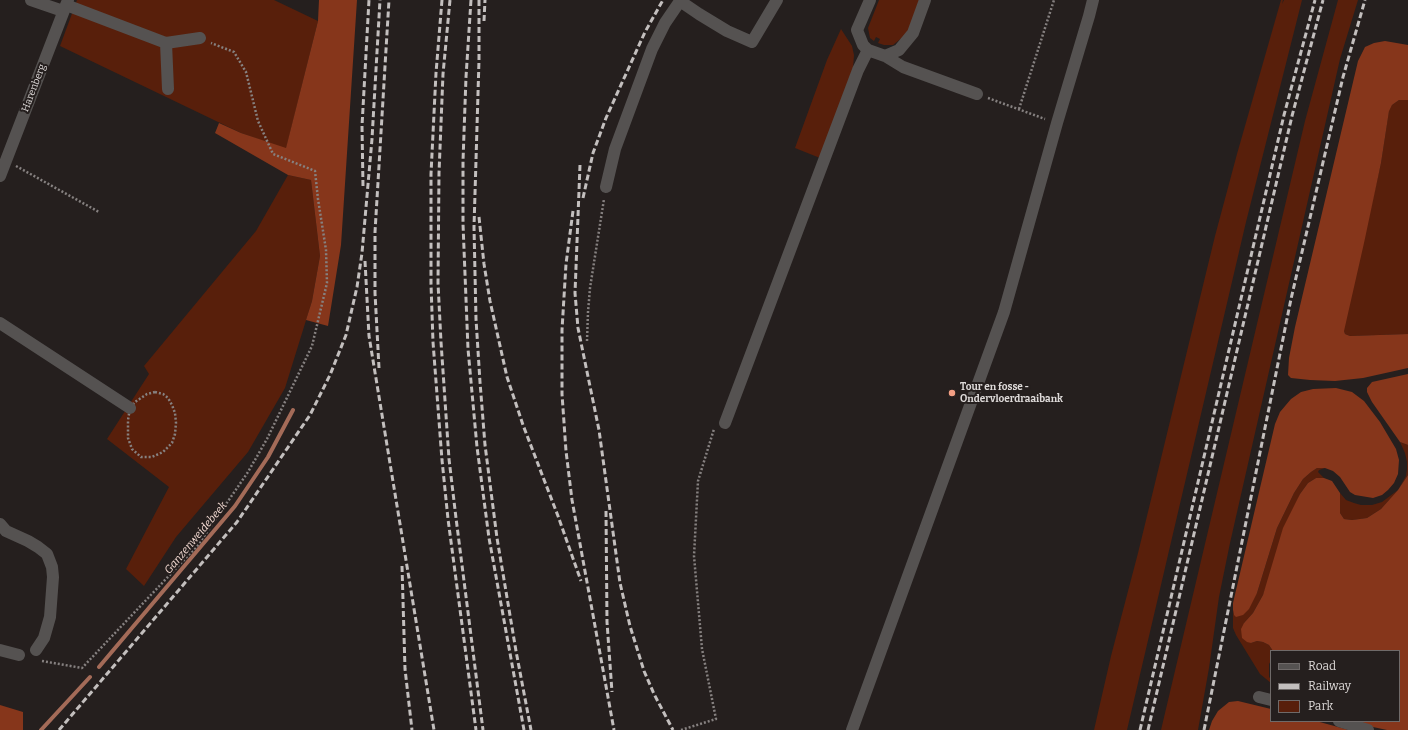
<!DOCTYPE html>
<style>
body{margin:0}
#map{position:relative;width:1408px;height:730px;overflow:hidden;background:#251f1e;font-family:Bitter,serif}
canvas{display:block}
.legend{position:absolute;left:1270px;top:650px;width:130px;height:72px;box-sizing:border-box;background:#251f1e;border:1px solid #6f6a69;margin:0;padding:5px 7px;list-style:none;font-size:12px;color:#dedad9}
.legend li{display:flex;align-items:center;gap:8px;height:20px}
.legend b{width:20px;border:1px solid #6f6a69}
</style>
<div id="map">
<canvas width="1408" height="730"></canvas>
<ul class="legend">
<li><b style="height:5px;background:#555251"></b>Road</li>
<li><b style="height:5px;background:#c3bfbe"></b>Railway</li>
<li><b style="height:11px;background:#581f0b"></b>Park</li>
</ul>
</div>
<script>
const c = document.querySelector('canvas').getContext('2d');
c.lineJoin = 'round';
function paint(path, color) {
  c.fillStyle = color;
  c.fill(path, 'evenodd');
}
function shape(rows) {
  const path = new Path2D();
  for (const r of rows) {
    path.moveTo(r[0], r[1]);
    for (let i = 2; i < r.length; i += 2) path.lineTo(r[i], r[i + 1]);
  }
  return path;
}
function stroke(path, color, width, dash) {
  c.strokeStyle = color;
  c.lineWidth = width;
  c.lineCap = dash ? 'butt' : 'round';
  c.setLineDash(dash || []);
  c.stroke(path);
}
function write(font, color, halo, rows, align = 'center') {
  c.font = font + ' Bitter,serif';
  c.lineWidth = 4;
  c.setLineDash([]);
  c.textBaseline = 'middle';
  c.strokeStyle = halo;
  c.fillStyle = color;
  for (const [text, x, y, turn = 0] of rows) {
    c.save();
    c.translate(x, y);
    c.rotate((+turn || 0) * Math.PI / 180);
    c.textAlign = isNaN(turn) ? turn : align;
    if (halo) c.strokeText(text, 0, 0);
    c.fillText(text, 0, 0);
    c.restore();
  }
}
paint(shape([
 [77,0,274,0,318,21,286,149,241,133,60,46],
 [879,0,921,0,909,32,893,45,884,45,878,43,880,39,876,37,874,41,870,38,868,28],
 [1281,0,1283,0,1282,4,1284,0,1302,0,1246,222,1127,730,1094,730,1111,656,1138,553,1215,236,1237,154],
 [1338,0,1358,0,1340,59,1230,543,1219,597,1209,668,1198,730,1161,730,1305,121],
 [841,29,852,46,854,55,853,68,820,158,795,148,827,60],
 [1399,100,1408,100,1408,334,1350,336,1345,334,1344,331,1344,325,1381,163,1389,110,1392,105],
 [288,175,311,180,320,256,312,301,285,388,248,452,176,537,144,586,126,569,169,487,107,439,149,374,144,366,256,231],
 [1400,442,1408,445,1408,475,1398,490,1381,509,1367,518,1352,520,1344,519,1340,513,1340,493,1346,500,1354,503,1361,505,1372,505,1382,502,1398,490,1406,476,1407,469,1407,462,1405,453],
 [1317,468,1325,468,1319,470,1318,472,1324,478,1316,478,1308,483,1300,494,1263,595,1253,613,1244,623,1251,643,1257,641,1263,642,1269,645,1273,651,1271,651,1271,661,1269,664,1269,677,1271,679,1271,683,1260,674,1236,635,1233,628,1233,610,1234,615,1257,593,1277,528,1294,493,1303,479,1311,472]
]), '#581f0b');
paint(shape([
 [319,0,357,0,341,245,328,326,306,320,312,301,320,256,311,180,288,175,215,133,219,123,241,133,286,148,318,21],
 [1385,41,1408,45,1408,100,1399,100,1392,105,1389,111,1381,163,1364,243,1344,331,1345,334,1350,336,1408,334,1408,368,1363,378,1335,381,1310,380,1291,378,1288,375,1289,358,1295,327,1358,61,1365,47,1374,43],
 [1408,374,1408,445,1400,442,1372,402,1367,392,1367,388,1372,382],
 [1336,388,1352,392,1364,401,1380,422,1396,449,1399,460,1398,474,1394,483,1388,490,1382,495,1373,498,1355,495,1350,492,1340,477,1333,471,1325,468,1317,468,1311,472,1303,479,1294,493,1277,528,1257,593,1249,609,1243,615,1236,617,1234,615,1233,610,1233,603,1275,424,1280,412,1291,399,1301,392,1313,389],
 [1408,475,1408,730,1387,730,1373,727,1353,721,1399,721,1399,651,1273,651,1269,645,1263,642,1257,641,1251,643,1247,642,1242,638,1241,629,1244,623,1253,613,1263,595,1283,528,1300,494,1308,483,1316,478,1324,478,1332,481,1340,493,1340,513,1344,519,1352,520,1367,518,1381,509,1398,490],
 [1238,701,1271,709,1271,721,1316,721,1349,730,1209,730,1212,721,1218,711,1229,702],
 [0,705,23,712,23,730,0,730]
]), '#86361b');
stroke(shape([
 [99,667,235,506,268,457,293,410],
 [41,730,90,677]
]), '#a46b58', 4);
stroke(shape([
 [988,98,1045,119],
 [1019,109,1054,0],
 [16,166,99,212],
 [587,341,588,312,590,288,604,199],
 [155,392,163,394,168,398,172,405,175,413,176,423,175,434,172,443,163,452,152,457,141,457,132,449,128,438,128,420,130,408,135,402,147,394,155,392],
 [42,661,82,668,198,545,248,472,267,439,312,346,327,283,326,250,318,199,315,171,273,154,258,121,246,72,234,52,211,43],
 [681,730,716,719,702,649,694,556,698,481,714,429]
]), '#868180', 2.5, [2, 2]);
stroke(shape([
 [31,0,63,11],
 [680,0,680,1,699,14,727,31,752,42,777,0],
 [870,0,857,30,863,45,868,50,885,56,899,50,913,33,925,0],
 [66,5,166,43,200,38],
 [166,43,168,89],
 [885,56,903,67,977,94],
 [0,176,68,0],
 [606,187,615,149,652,49,665,23,680,1],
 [0,323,130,408],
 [725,423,858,70,868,50],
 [0,524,6,531,28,541,38,547,47,554,52,567,53,577,50,617,44,638,36,650],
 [0,650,19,655],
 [1259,697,1271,700],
 [1339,721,1368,730],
 [852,730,1004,312,1057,123,1089,16,1093,0]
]), '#555251', 12);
stroke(shape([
 [442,0,436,73,431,174,431,284,433,342,442,460,448,519,476,730],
 [450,0,443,74,439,173,438,283,441,342,449,459,456,518,483,730],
 [471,0,466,77,463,161,463,224,468,349,477,447,489,538,524,730],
 [479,0,479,60,474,227,476,319,480,382,485,445,497,538,516,651,531,730],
 [484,21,485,0],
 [580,165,575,293,578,328,599,430,620,583,630,626,644,671,654,694,673,730],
 [363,186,362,126,369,0],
 [583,198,593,153,606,118,645,32,663,0],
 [573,211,566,264,562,330,562,394,566,451,572,500,614,730],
 [479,217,484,264,490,301,507,377,523,425,558,516,581,581],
 [365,261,369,336,434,730],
 [379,368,375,293,375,232,389,0],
 [606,511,607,622,612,692],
 [402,566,405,669,412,730],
 [59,730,237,522,310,415,330,375,346,335,357,287,362,253,372,139,380,0],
 [1140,730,1284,115,1315,0],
 [1148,730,1292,116,1323,0],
 [1204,730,1291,299,1343,77,1365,0]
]), '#c3bfbe', 3, [6, 3]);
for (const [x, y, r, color] of [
 [952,393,4,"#f39f84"]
]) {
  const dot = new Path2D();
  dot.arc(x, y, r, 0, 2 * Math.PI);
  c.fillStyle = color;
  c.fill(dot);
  stroke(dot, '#251f1e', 1.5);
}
write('10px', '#dedad9', '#251f1e', [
 ["Harenberg",34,88,-69]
]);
write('bold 10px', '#dedad9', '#251f1e', [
 ["Tour en fosse -",960,387],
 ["Ondervloerdraaibank",960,399]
], 'left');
write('italic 11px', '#f2d9d1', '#251f1e', [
 ["Ganzenweidebeek",196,538,-50]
]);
</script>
